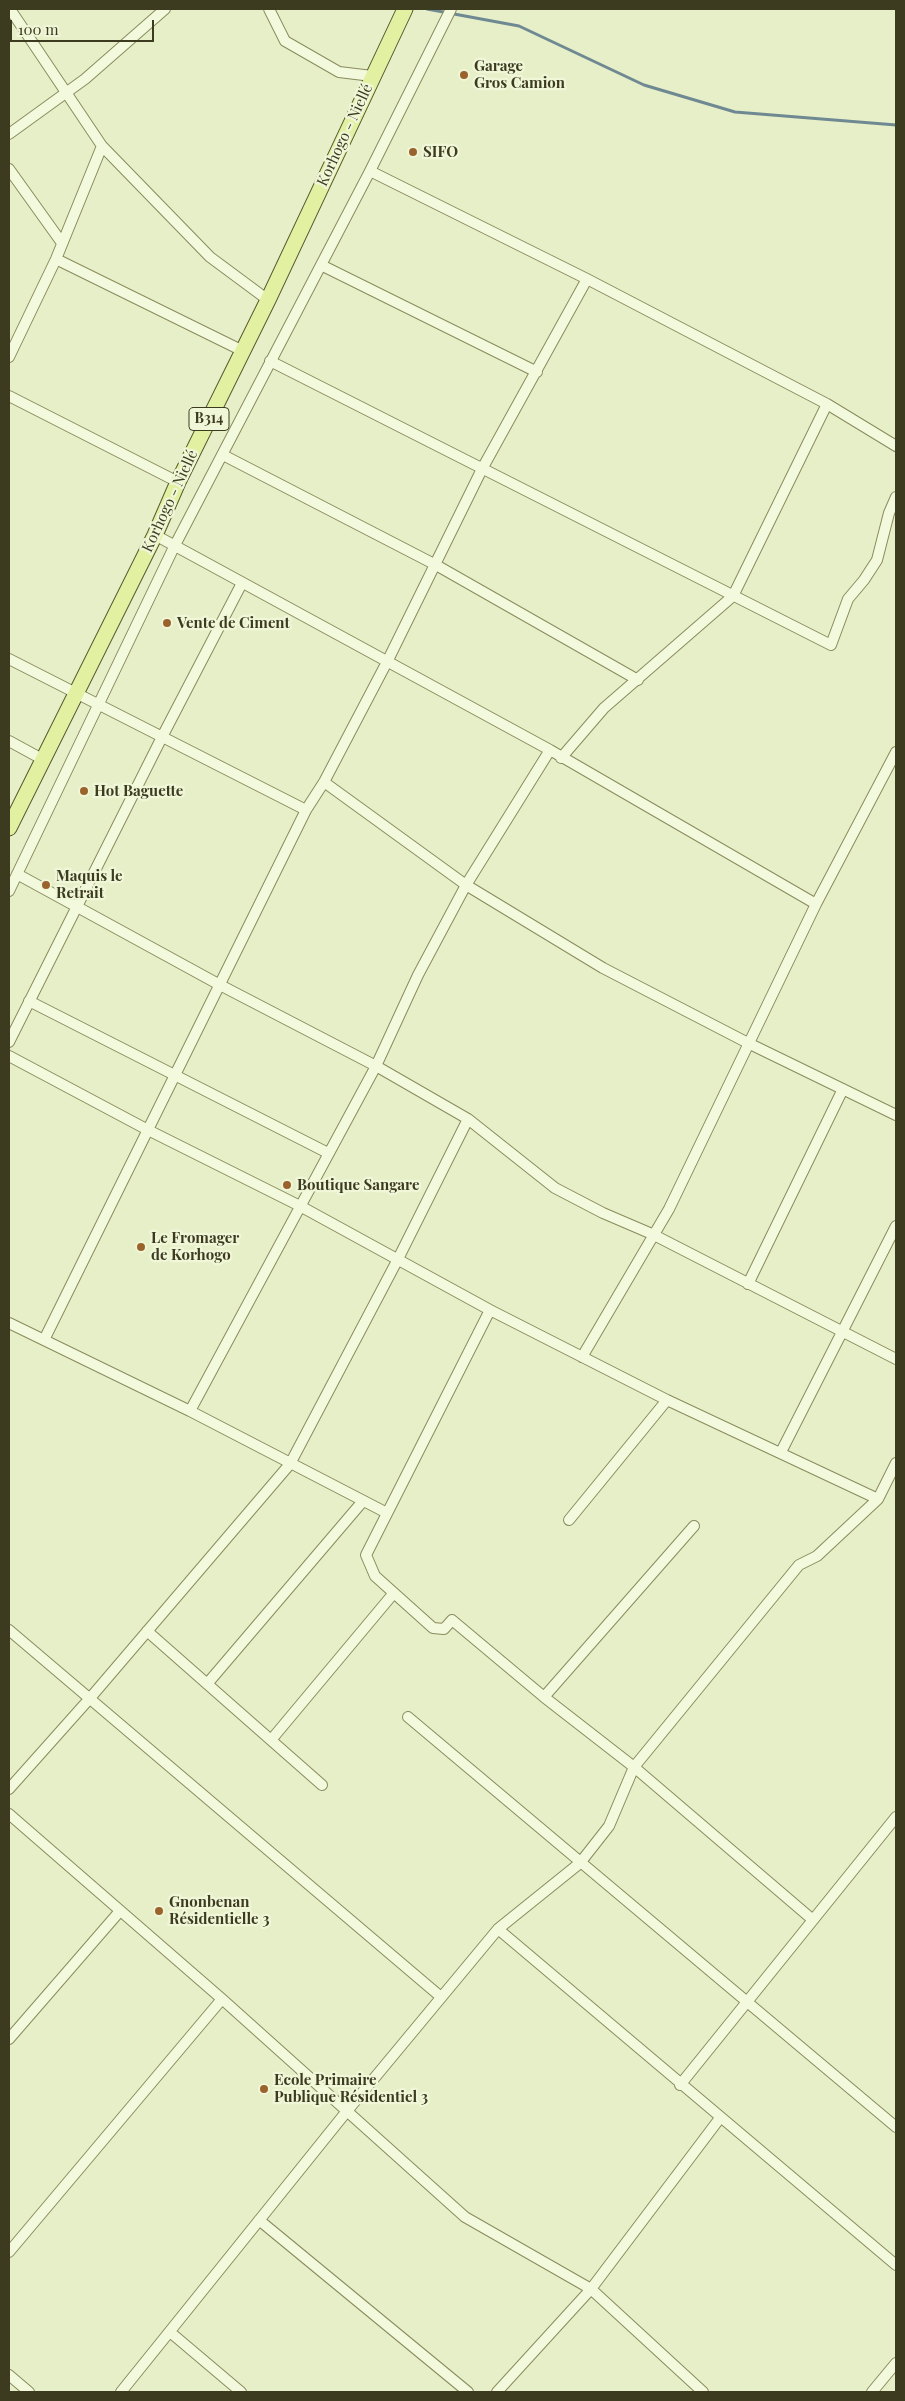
<!DOCTYPE html>
<meta charset="utf-8">
<style>
body{margin:0}
#map{position:relative;width:905px;height:2401px;overflow:hidden;background:#e7efc8;font-family:"Playfair Display",serif}
canvas{display:block}
.frame{position:absolute;inset:0;border:10px solid #3c3b20;pointer-events:none}
.scale{position:absolute;left:10px;top:20px;width:144px;height:22px;box-sizing:border-box;border:2px solid #3c3b20;border-top:0;padding-left:6px;font-size:15px;line-height:18px;white-space:nowrap;color:#3c3b20;-webkit-text-stroke:4px #f0f6d8;paint-order:stroke}
</style>
<div id="map">
<canvas width="905" height="2401"></canvas>
<div class="frame"></div>
<div class="scale">100 m</div>
</div>
<script>
const c = document.querySelector('canvas').getContext('2d');
c.lineJoin = 'round';
function shape(rows) {
  const path = new Path2D();
  for (const r of rows) {
    path.moveTo(r[0], r[1]);
    for (let i = 2; i < r.length; i += 2) path.lineTo(r[i], r[i + 1]);
  }
  return path;
}
function stroke(path, color, width, dash) {
  c.strokeStyle = color;
  c.lineWidth = width;
  c.lineCap = dash ? 'butt' : 'round';
  c.setLineDash(dash || []);
  c.stroke(path);
}
function write(font, color, halo, rows, align = 'center') {
  c.font = font + ' "Playfair Display",serif';
  c.lineWidth = 4.5;
  c.setLineDash([]);
  c.textBaseline = 'middle';
  c.strokeStyle = halo;
  c.fillStyle = color;
  for (const [text, x, y, turn = 0] of rows) {
    c.save();
    c.translate(x, y);
    c.rotate((+turn || 0) * Math.PI / 180);
    c.textAlign = isNaN(turn) ? turn : align;
    if (halo) c.strokeText(text, 0, 0);
    c.fillText(text, 0, 0);
    c.restore();
  }
}
stroke(shape([
 [427,9,519,26,644,85,735,112,896,125]
]), '#6f8992', 3);
const street = shape([
 [10,9,102,146,210,257,268,300],
 [269,9,285,41,339,72,372,76],
 [9,134,85,79,165,9],
 [9,169,62,243],
 [370,171,587,279,827,404,896,446],
 [56,259,243,351],
 [321,265,537,372],
 [9,357,56,259,102,146],
 [270,361,831,645,848,599,864,580,877,560,889,513,896,497],
 [9,396,178,482],
 [223,455,436,565,638,680],
 [155,535,550,750,816,904],
 [9,659,306,810],
 [9,741,42,759],
 [561,758,604,708,733,596,827,404],
 [324,782,466,885,603,968,748,1043,896,1115],
 [17,874,220,985,376,1066,468,1119,555,1188,603,1213,652,1234,896,1359],
 [9,891,174,547,370,171,451,9],
 [29,1001,328,1153],
 [9,1042,162,737,242,583],
 [9,1056,148,1130,300,1206,490,1310,667,1400,878,1499],
 [748,1284,843,1089],
 [490,1310,366,1555,375,1576,433,1628,444,1629,452,1620,544,1697,634,1767,813,1920],
 [9,1323,190,1411,387,1513],
 [44,1340,306,810,324,782,388,660,482,469,587,279],
 [582,1357,669,1209,816,904,896,752],
 [190,1411,376,1066,418,975,466,885,550,750],
 [781,1452,896,1226],
 [569,1520,667,1400],
 [9,1630,441,1997],
 [147,1631,322,1785],
 [207,1684,363,1501],
 [544,1697,694,1526],
 [408,1717,896,2127],
 [271,1740,393,1594],
 [9,1789,91,1697,290,1464,398,1259,468,1119],
 [9,1814,222,1999,465,2217,591,2289,703,2392],
 [498,1929,896,2265],
 [9,2039,120,1911],
 [680,2085,896,1817],
 [259,2220,468,2392],
 [9,2252,222,1999],
 [170,2332,241,2392],
 [9,2375,29,2392],
 [121,2392,347,2111,498,1929,580,1863,609,1826,634,1767,799,1565,817,1556,878,1499,896,1463],
 [497,2392,591,2289,720,2118],
 [872,2392,896,2363]
]);
const primary = shape([
 [9,828,155,535,178,482,268,300,405,9]
]);
stroke(street, '#8a8b5d', 12);
stroke(primary, '#595831', 17);
stroke(street, '#f3f9dc', 10);
stroke(primary, '#e2f1a1', 15);
for (const [x, y, r, color] of [
 [464,75,5,"#9a632c"],
 [413,152,5,"#9a632c"],
 [167,623,5,"#9a632c"],
 [84,791,5,"#9a632c"],
 [46,885,5,"#9a632c"],
 [287,1185,5,"#9a632c"],
 [141,1247,5,"#9a632c"],
 [159,1911,5,"#9a632c"],
 [264,2089,5,"#9a632c"]
]) {
  const dot = new Path2D();
  dot.arc(x, y, r, 0, 2 * Math.PI);
  c.fillStyle = color;
  c.fill(dot);
  stroke(dot, '#f0f6d8', 2);
}
for (const [x, y, w] of [
 [209,419,40]
]) {
  const box = new Path2D();
  box.roundRect(x - w / 2, y - 11.5, w, 23, 4);
  c.fillStyle = '#f0f6d8';
  c.fill(box);
  stroke(box, '#3c3b20', 1);
}
write('bold 14px', '#3c3b20', null, [
 ["B314",209,419]
]);
write('bold 15px', '#3c3b20', '#f0f6d8', [
 ["Garage",474,66],
 ["Gros Camion",474,83],
 ["SIFO",423,152],
 ["Vente de Ciment",177,623],
 ["Hot Baguette",94,791],
 ["Maquis le",56,876],
 ["Retrait",56,893],
 ["Boutique Sangare",297,1185],
 ["Le Fromager",151,1238],
 ["de Korhogo",151,1255],
 ["Gnonbenan",169,1902],
 ["Résidentielle 3",169,1919],
 ["Ecole Primaire",274,2080],
 ["Publique Résidentiel 3",274,2097]
], 'left');
write('15px', '#3c3b20', '#f0f6d8', [
 ["Korhogo - Niellé",345,135,-65],
 ["Korhogo - Niellé",170,501,-65]
]);
</script>
